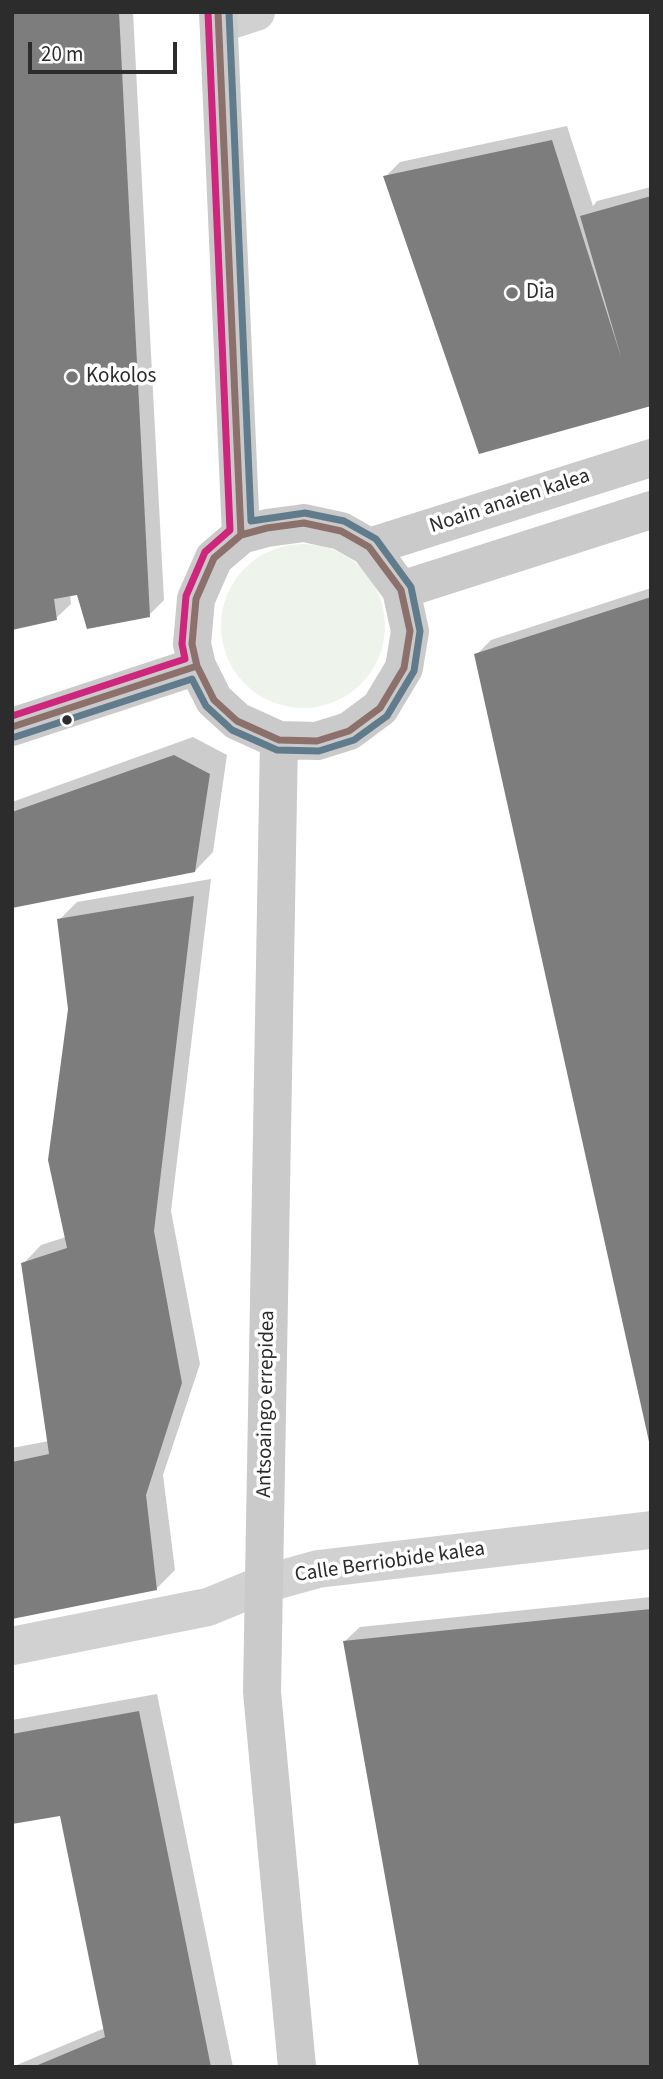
<!DOCTYPE html>
<style>
body{margin:0}
#map{position:relative;width:663px;height:2079px;overflow:hidden;background:#fff;font-family:"Source Sans 3",sans-serif}
canvas{display:block}
.frame{position:absolute;inset:0;border:14px solid #2c2c2c;pointer-events:none}
.scale{position:absolute;left:28px;top:42px;width:149px;height:32px;box-sizing:border-box;border:4px solid #2c2c2c;border-top:0;padding-left:9px;font-size:21px;line-height:24px;white-space:nowrap;color:#2c2c2c;-webkit-text-stroke:5px #fff;paint-order:stroke}
</style>
<div id="map">
<canvas width="663" height="2079"></canvas>
<div class="frame"></div>
<div class="scale">20 m</div>
</div>
<script>
const c = document.querySelector('canvas').getContext('2d');
c.lineJoin = 'round';
function paint(path, color) {
  c.fillStyle = color;
  c.fill(path, 'evenodd');
}
function shape(rows) {
  const path = new Path2D();
  for (const r of rows) {
    if (r.length === 3) {
      path.moveTo(r[0] + r[2], r[1]);
      path.arc(r[0], r[1], r[2], 0, 2 * Math.PI);
      continue;
    }
    path.moveTo(r[0], r[1]);
    for (let i = 2; i < r.length; i += 2) path.lineTo(r[i], r[i + 1]);
  }
  return path;
}
function stroke(path, color, width, dash) {
  c.strokeStyle = color;
  c.lineWidth = width;
  c.lineCap = dash ? 'butt' : 'round';
  c.setLineDash(dash || []);
  c.stroke(path);
}
function write(font, color, halo, rows, align = 'center') {
  c.font = font + ' "Source Sans 3",sans-serif';
  c.lineWidth = 7;
  c.setLineDash([]);
  c.textBaseline = 'middle';
  c.strokeStyle = halo;
  c.fillStyle = color;
  for (const [text, x, y, turn = 0] of rows) {
    c.save();
    c.translate(x, y);
    c.rotate((+turn || 0) * Math.PI / 180);
    c.textAlign = isNaN(turn) ? turn : align;
    if (halo) c.strokeText(text, 0, 0);
    c.fillText(text, 0, 0);
    c.restore();
  }
}
paint(shape([
 [303,626,82]
]), '#eef3eb');
paint(shape([
 [12,12,133,12,164,600,149,615,78,593,70,594,71,604,56,618,12,629],
 [567,126,593,206,597,201,651,187,651,403,385,177,400,162],
 [651,588,651,1443,476,655,491,640],
 [193,737,227,755,213,852,195,871,12,906,12,802],
 [211,879,171,1211,200,1364,163,1475,175,1570,157,1588,12,1617,12,1448,49,1441,23,1264,41,1245,66,1237,70,1009,59,920,77,902],
 [651,1597,651,2067,345,1641,360,1627],
 [157,1694,233,2067,12,2067,105,2028,61,1814,12,1823,12,1720]
]), '#0003');
paint(shape([
 [12,12,119,12,150,617,87,629,77,595,54,599,57,620,12,630],
 [552,140,622,360,580,216,651,196,651,406,479,454,383,176],
 [651,597,651,1446,650,1446,474,654],
 [174,755,210,774,195,872,12,908,12,812],
 [194,896,154,1231,182,1383,146,1495,157,1590,12,1619,12,1462,49,1454,21,1263,67,1248,48,1160,68,1009,57,919],
 [651,1609,651,2067,419,2067,343,1641],
 [139,1711,211,2067,33,2067,105,2037,60,1816,12,1824,12,1734]
]), '#7d7d7d');
stroke(shape([
 [219,24,256,12],
 [12,1646,208,1607,264,1584,318,1569,651,1530]
]), '#d1d1d1', 38);
stroke(shape([
 [218,12,241,535],
 [304,523,341,531,369,547,401,590,410,631,404,668,380,708,349,731,317,741,279,740,237,721,214,700,197,666,192,644,196,599,214,558,241,535,267,528,304,523],
 [369,547,651,458],
 [401,590,651,510],
 [12,727,197,666],
 [279,740,262,1692,297,2067]
]), '#cacaca', 38);
stroke(shape([
 [218,12,241,535],
 [304,523,341,531,369,547,401,590,410,631,404,668,380,708,349,731,317,741,279,740,237,721,214,700,197,666,192,644,196,599,214,558,241,535,267,528,304,523],
 [12,727,197,666]
]), '#8c706b', 7);
stroke(shape([
 [15,737,192,679,206,706,232,730,277,750,319,751,354,740,387,716,414,671,420,631,411,587,376,539,344,521,305,513,251,521,229,12]
]), '#607c8c', 7);
stroke(shape([
 [12,716,185,659,182,644,186,596,205,552,230,530,208,12]
]), '#ce267c', 7);
for (const [x, y, r, color] of [
 [512,293,7,"#767676"],
 [72,377,7,"#767676"],
 [67,720,6,"#2c2c2c"]
]) {
  const dot = new Path2D();
  dot.arc(x, y, r, 0, 2 * Math.PI);
  c.fillStyle = color;
  c.fill(dot);
  stroke(dot, '#fff', 2.5);
}
write('21px', '#2c2c2c', '#fff', [
 ["Dia",526,293],
 ["Kokolos",86,377]
], 'left');
write('21px', '#2c2c2c', '#fff', [
 ["Noain anaien kalea",510,502,-18],
 ["Antsoaingo errepidea",267,1404,-89],
 ["Calle Berriobide kalea",390,1563,-8]
]);
</script>
